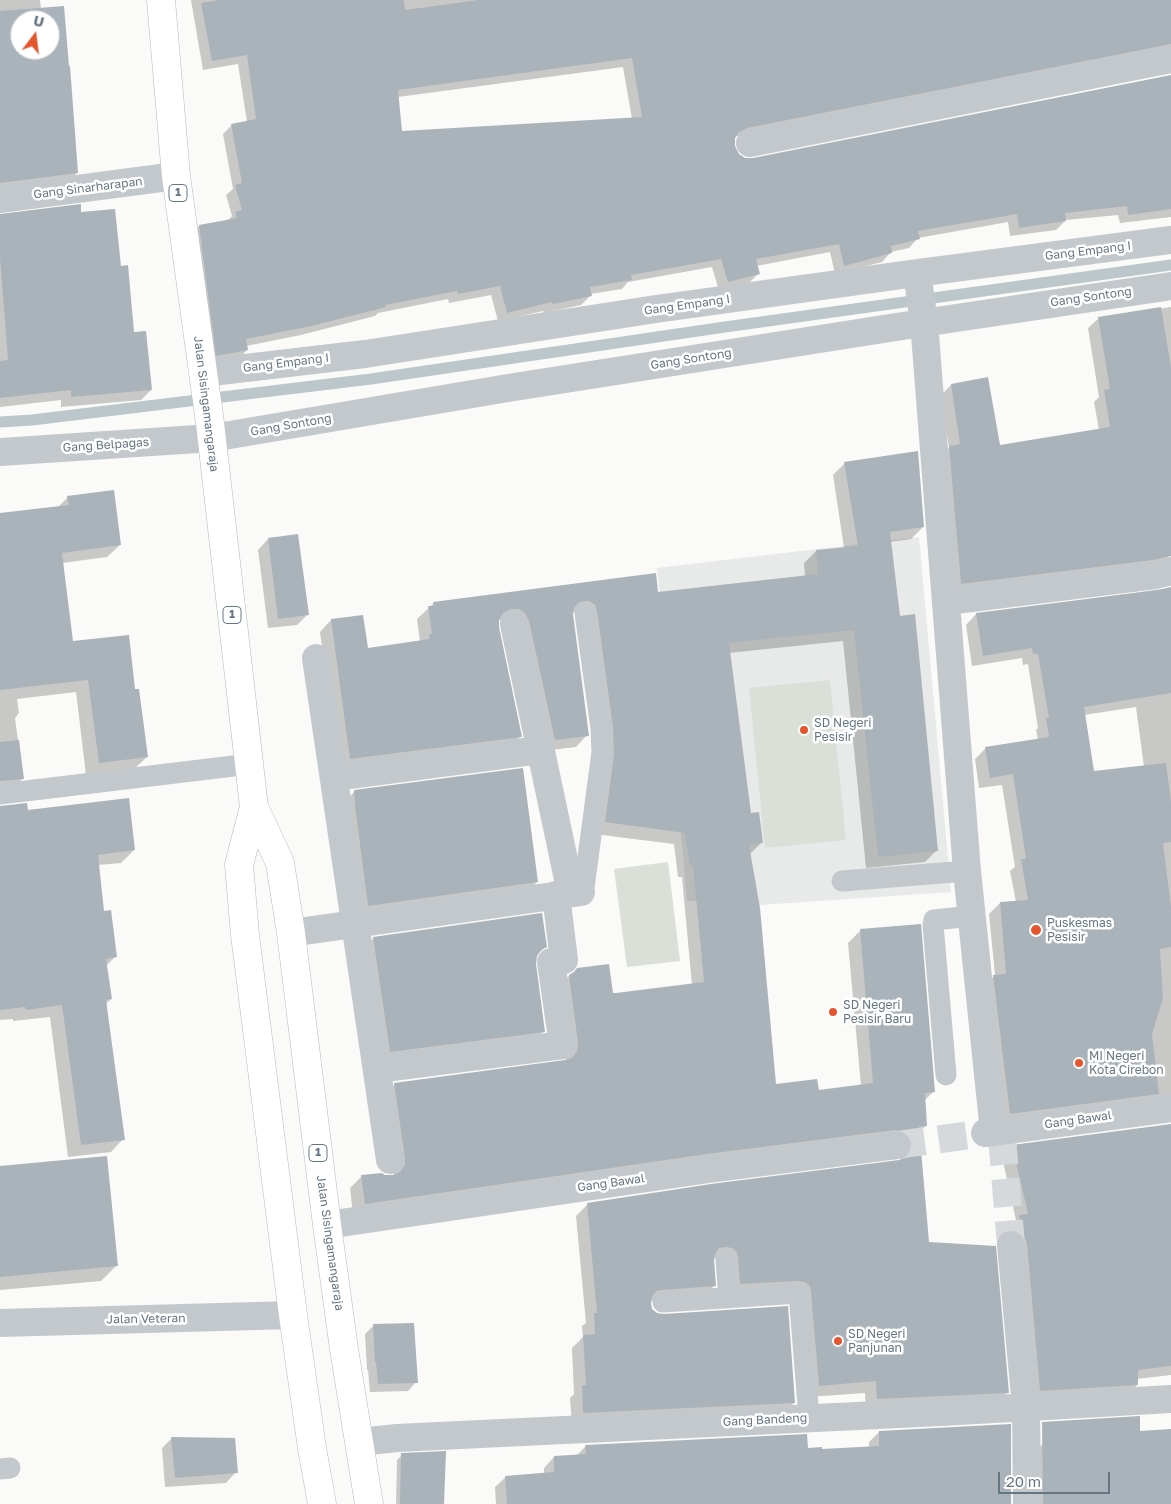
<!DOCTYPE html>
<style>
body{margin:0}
#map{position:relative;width:1171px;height:1504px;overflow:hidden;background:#fafaf8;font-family:"Golos Text",sans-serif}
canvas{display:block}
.north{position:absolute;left:10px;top:10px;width:50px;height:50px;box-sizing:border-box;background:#fff;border:1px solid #c1c8cd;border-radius:50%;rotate:15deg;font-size:14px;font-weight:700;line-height:20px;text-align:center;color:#657683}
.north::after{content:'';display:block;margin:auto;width:18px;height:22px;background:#e4572e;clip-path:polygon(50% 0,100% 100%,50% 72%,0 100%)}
.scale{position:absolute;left:998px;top:1472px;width:112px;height:22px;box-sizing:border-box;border:2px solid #657683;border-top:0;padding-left:6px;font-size:15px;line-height:18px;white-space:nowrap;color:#657683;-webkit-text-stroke:4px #fff;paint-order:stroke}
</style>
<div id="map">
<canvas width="1171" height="1504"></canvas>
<div class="north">U</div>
<div class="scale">20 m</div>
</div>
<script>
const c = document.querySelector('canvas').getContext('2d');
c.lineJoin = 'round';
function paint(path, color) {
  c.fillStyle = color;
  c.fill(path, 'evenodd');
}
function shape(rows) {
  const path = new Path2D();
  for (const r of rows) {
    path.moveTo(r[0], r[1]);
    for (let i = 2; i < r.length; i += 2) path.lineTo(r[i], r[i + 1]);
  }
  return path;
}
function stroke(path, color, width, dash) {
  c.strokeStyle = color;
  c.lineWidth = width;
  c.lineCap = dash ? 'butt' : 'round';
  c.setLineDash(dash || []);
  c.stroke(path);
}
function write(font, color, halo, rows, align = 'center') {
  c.font = font + ' "Golos Text",sans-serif';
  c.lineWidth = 5;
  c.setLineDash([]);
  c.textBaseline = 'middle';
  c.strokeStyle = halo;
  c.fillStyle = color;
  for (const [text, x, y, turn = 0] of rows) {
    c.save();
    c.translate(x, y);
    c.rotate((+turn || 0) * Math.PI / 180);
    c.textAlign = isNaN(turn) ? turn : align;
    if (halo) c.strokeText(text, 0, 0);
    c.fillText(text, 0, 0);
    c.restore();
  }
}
paint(shape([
 [919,537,951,892,700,909,699,901,687,901,657,568]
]), '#e8e9e9');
paint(shape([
 [830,680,846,840,765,848,749,688],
 [668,862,680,961,627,967,614,869]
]), '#dadfd7');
paint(shape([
 [0,0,40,0,41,9,63,7,77,173,66,183,0,192],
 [20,20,50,20,50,50,20,50],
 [191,0,1171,0,1171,56,1158,52,737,136,734,138,734,147,738,154,744,159,753,160,1171,76,1171,217,1120,223,1118,215,1066,220,1056,230,1010,236,1008,222,918,238,909,248,891,252,882,262,835,274,830,252,756,266,758,274,749,283,719,291,712,267,628,282,622,289,590,294,590,296,581,305,544,313,543,311,498,321,491,295,449,303,448,299,378,313,375,316,301,335,246,346,247,350,238,359,208,364,190,235,199,226,227,221,232,216,226,195,233,189,223,134,232,125,247,122,238,64,203,70],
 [623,67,632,119,401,133,398,97],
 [80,214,120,267,133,333,151,390,141,400,61,407,61,400,0,407,0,216],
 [1171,307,1171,552,1170,555,1160,566,951,593,940,458,949,448,941,395,951,385,998,446,1099,430,1094,402,1099,397,1088,328,1099,318],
 [845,463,923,527,911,539,890,542,899,617,937,850,925,862,866,868,843,641,729,653,750,815,761,843,750,854,775,1085,818,1092,861,1086,848,943,860,931,934,1091,924,1101,926,1125,918,1134,928,1243,1008,1392,996,1404,866,1411,865,1393,807,1397,800,1304,729,1296,720,1260,713,1258,714,1286,702,1297,650,1301,651,1309,656,1314,794,1403,782,1415,572,1425,570,1398,574,1394,572,1348,583,1337,582,1326,586,1323,576,1216,588,1204,900,1161,901,1156,353,1215,350,1188,362,1176,393,1177,394,1170,383,1096,395,1084,566,1061,567,1055,557,988,569,976,612,994,692,985,682,877,678,877,674,844,594,834,603,766,577,613,572,612,587,735,576,747,543,751,506,621,498,620,497,627,521,736,509,748,339,770,320,632,331,620,367,649,420,642,417,619,434,603,656,593,805,577,804,563,816,551,844,548,833,475],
 [68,497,120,545,107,557,62,563,72,642,134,691,147,757,134,769,86,775,76,692,17,699,19,713,15,718,23,778,10,791,0,792,0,514,58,507],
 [268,539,307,615,297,625,268,628,258,550],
 [1171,588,1171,1108,999,1124,983,987,995,975,989,914,1000,903,1016,902,1010,871,1015,867,1002,785,979,788,975,759,986,748,1038,740,1036,730,1038,728,1028,664,1023,665,1022,658,972,666,966,625,976,614],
 [1136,707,1144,767,1093,772,1084,715],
 [355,791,537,882,527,892,358,916,344,802],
 [0,807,27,812,134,850,121,863,98,865,103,912,115,957,106,966,111,999,106,1004,123,1139,111,1152,68,1157,50,1017,13,1021,13,1019,0,1020],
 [374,938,545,947,535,957,534,964,544,1031,534,1041,380,1061,363,949],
 [1171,1125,1171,1375,1137,1379,1137,1385,1126,1396,1030,1401,1008,1227,1016,1220,1002,1157,1013,1146],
 [0,1167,116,1266,101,1281,0,1290],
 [373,1326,416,1382,408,1391,370,1392,368,1370,367,1370,365,1334],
 [879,1432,1010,1504,496,1504,495,1487,506,1477,544,1474,544,1468,554,1457,576,1456,586,1446,807,1449,821,1451,869,1448,869,1442],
 [1171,1436,1171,1504,1032,1504,1032,1454,1043,1444],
 [172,1438,236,1472,226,1483,165,1487,162,1448],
 [402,1455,444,1504,396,1504,397,1460]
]), '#0003');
stroke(shape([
 [0,422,32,420,371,379,725,327,1171,265]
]), '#bbc7cb', 11);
paint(shape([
 [219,0,404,0,405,10,478,0,1171,0,1171,44,747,128,739,132,735,138,735,146,739,154,745,158,753,158,1171,75,1171,209,1128,215,1127,206,1065,213,1066,221,1019,228,1017,214,918,231,920,239,891,246,892,253,844,266,839,244,756,259,760,274,728,282,721,259,631,275,632,280,590,287,592,296,553,304,552,302,507,313,500,286,458,294,457,291,385,305,386,307,311,326,246,339,248,350,216,356,199,225,237,218,235,212,242,210,235,185,242,183,231,124,256,119,247,55,212,61,201,3],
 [632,58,642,117,402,131,398,90],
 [64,6,69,66,70,66,78,173,0,183,0,11],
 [20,20,50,20,50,50,20,50],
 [81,204,81,212,115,209,121,266,128,265,134,332,146,331,152,390,71,397,71,390,0,398,0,361,8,360,0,258,0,214],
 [1161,307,1171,367,1171,556,1153,560,961,584,949,446,960,444,951,384,988,377,1000,445,1110,427,1104,390,1110,389,1098,317],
 [918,451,924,527,890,532,900,616,915,614,938,851,878,857,854,630,729,643,751,813,759,812,763,843,749,845,760,908,776,1084,817,1079,819,1090,873,1083,860,929,921,924,935,1092,925,1093,927,1126,919,1127,929,1242,996,1246,1009,1393,877,1399,876,1381,819,1386,811,1292,810,1286,805,1282,798,1281,740,1284,738,1258,737,1252,732,1248,726,1247,719,1248,715,1254,714,1260,716,1286,662,1290,656,1291,652,1297,651,1303,652,1309,657,1313,664,1314,788,1306,795,1403,583,1413,582,1385,586,1385,583,1335,595,1334,594,1313,597,1313,587,1203,711,1184,899,1160,906,1158,911,1151,912,1143,909,1135,903,1131,895,1130,707,1154,365,1204,361,1175,382,1173,385,1175,393,1175,400,1172,405,1165,405,1158,394,1083,565,1060,572,1058,577,1051,578,1043,569,975,574,972,577,968,609,964,613,993,616,993,704,982,693,865,690,866,685,833,605,822,614,754,613,727,597,611,595,605,589,601,584,601,578,603,574,608,573,614,589,736,555,740,529,621,525,613,518,609,511,609,503,613,499,620,499,627,522,737,350,759,331,619,363,615,368,648,430,639,429,634,432,634,428,606,434,606,433,602,656,573,658,592,818,574,816,550,858,546,844,462],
 [114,490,121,545,62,553,73,641,129,635,135,689,139,689,148,757,99,763,88,680,0,690,0,513,69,505,67,496],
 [298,534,309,615,278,619,268,538],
 [1171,587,1171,693,1084,707,1094,771,1166,763,1171,802,1171,842,1163,843,1171,907,1171,947,1160,949,1163,998,1152,1034,1159,1094,1010,1114,993,975,1006,974,1000,902,1028,900,1021,859,1026,859,1013,774,990,778,985,747,1049,737,1046,718,1049,718,1038,654,1033,654,1032,648,983,656,976,613,1158,590],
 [19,740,24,779,0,781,0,742],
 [523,768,538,882,368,906,355,806,354,790],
 [129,798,135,850,98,855,104,911,111,910,117,957,106,959,112,999,106,1000,125,1140,81,1145,62,1005,26,1010,25,1007,0,1010,0,806,27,803,28,810],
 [542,913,547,947,541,950,537,956,536,964,545,1032,390,1052,373,937],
 [1171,1124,1171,1366,1138,1370,1138,1385,1040,1391,1027,1244,1024,1236,1021,1234,1019,1215,1028,1214,1012,1145],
 [107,1156,118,1266,0,1277,0,1166],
 [414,1323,418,1383,378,1384,376,1362,375,1362,373,1324],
 [1140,1416,1140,1431,1171,1429,1171,1504,1043,1504,1042,1422],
 [1011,1424,1011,1504,507,1504,505,1476,554,1472,554,1456,586,1454,585,1445,807,1434,808,1448,822,1447,822,1449,879,1446,879,1431],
 [171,1437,235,1438,238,1473,175,1478],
 [446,1451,444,1504,400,1504,401,1453]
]), '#aab3b9');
stroke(shape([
 [1002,1137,1011,1245],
 [897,1145,985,1133]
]), '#d5d9db', 28, [28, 14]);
const highway = shape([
 [161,0,176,176,210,423,254,807,280,863,291,933,327,1225,344,1349,369,1504],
 [254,807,239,865,245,935,293,1315,312,1448,322,1504]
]);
stroke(highway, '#b4b9bd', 29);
stroke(shape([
 [0,794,250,764],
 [842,881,967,871],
 [581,892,584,888,602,752,601,728,585,613],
 [946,1075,933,925,934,920,972,916],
 [726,1259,729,1298],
 [663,1302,799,1293,809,1418],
 [0,1469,10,1468]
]), '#c3c8cc', 21);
stroke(shape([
 [750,143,1171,59],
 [0,199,176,176],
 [917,273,924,322,967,871,994,1132],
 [203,373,365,354,656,309,917,273,1171,240],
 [0,452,212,438,508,388,909,325,1171,286],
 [947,601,1156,575,1171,571],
 [514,624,571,893],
 [316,658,390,1160],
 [334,777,540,750],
 [291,933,581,892],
 [377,1069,563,1045,551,962,564,960,556,895],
 [985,1133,1171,1108],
 [327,1225,709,1169,897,1145],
 [1011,1245,1026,1407,1027,1504],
 [0,1323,293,1315],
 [359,1442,397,1438,941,1412,1171,1399]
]), '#c3c8cc', 28);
stroke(highway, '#fff', 28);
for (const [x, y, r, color] of [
 [804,730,5,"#e4572e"],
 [1036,930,6,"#e4572e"],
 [833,1012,5,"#e4572e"],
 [1079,1063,5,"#e4572e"],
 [838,1341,5,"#e4572e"]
]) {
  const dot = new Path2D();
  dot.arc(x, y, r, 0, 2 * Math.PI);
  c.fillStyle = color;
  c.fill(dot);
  stroke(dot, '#fff', 2);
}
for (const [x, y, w] of [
 [178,193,18],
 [232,615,18],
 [318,1153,18]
]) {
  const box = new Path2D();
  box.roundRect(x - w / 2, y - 8.5, w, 17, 4);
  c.fillStyle = '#fff';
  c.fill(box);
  stroke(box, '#657683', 1);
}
write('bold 11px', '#657683', null, [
 ["1",178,193],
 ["1",232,615],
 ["1",318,1153]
]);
write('12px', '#657683', '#fff', [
 ["Gang Sinarharapan",88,188,-7],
 ["Gang Empang I",1088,251,-7],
 ["Gang Sontong",1091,297,-8],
 ["Gang Empang I",687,305,-8],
 ["Gang Sontong",691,359,-9],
 ["Gang Empang I",286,363,-7],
 ["Jalan Sisingamangaraja",206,404,83],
 ["Gang Sontong",291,425,-10],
 ["Gang Belpagas",106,445,-4],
 ["Gang Bawal",1078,1120,-8],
 ["Gang Bawal",611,1183,-8],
 ["Jalan Sisingamangaraja",330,1243,82],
 ["Jalan Veteran",146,1319,-1],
 ["Gang Bandeng",765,1420,-3]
]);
write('12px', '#657683', '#fff', [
 ["SD Negeri",814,723],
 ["Pesisir",814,737],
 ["Puskesmas",1047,923],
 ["Pesisir",1047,937],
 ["SD Negeri",843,1005],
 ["Pesisir Baru",843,1019],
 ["MI Negeri",1089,1056],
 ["Kota Cirebon",1089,1070],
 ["SD Negeri",848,1334],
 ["Panjunan",848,1348]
], 'left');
</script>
